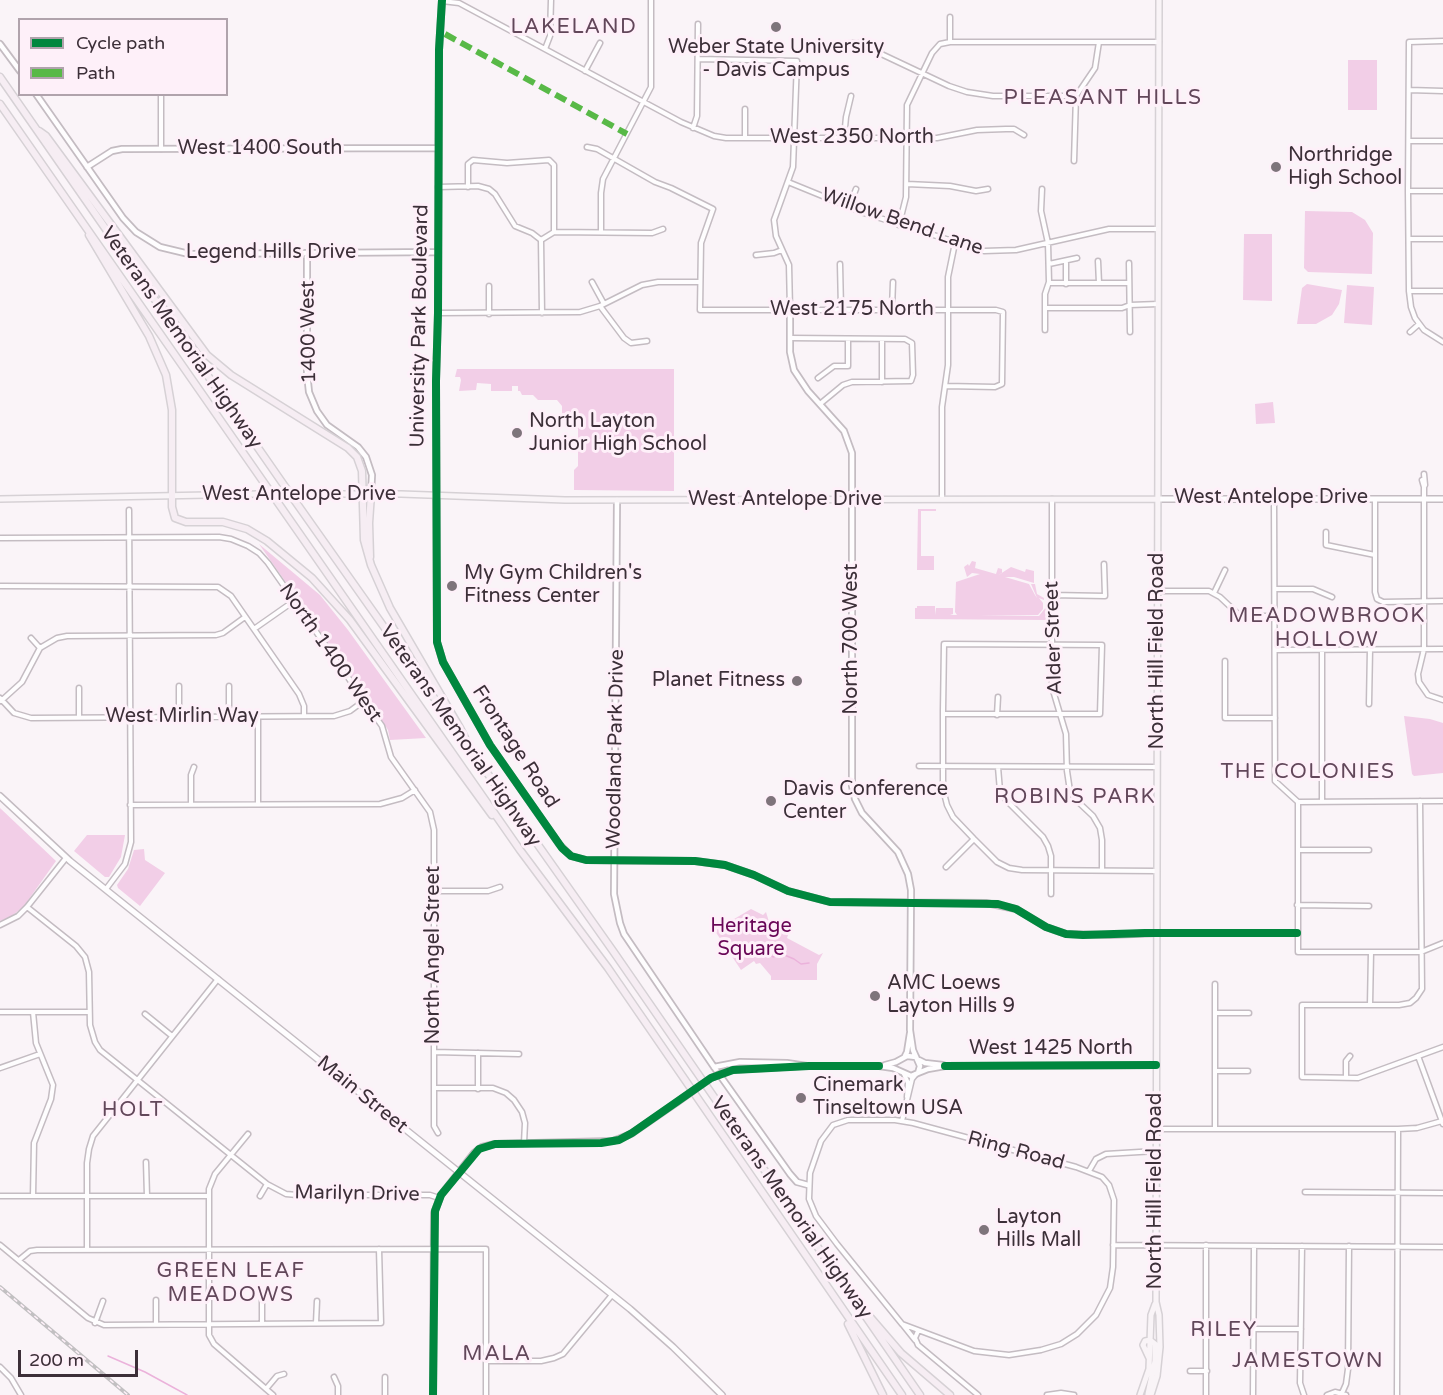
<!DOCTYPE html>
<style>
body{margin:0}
#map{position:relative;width:1443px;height:1395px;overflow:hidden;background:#faf4f8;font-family:"Varela Round",sans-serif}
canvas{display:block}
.legend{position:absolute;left:18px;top:18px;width:210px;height:78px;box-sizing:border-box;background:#fef0f9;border:2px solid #b0a3ac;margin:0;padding:8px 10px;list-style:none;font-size:18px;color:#3c2f38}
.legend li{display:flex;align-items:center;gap:12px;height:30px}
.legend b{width:30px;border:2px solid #b0a3ac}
.scale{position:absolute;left:18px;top:1350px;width:120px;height:27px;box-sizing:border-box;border:3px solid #3c2f38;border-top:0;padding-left:8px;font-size:18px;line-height:21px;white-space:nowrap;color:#3c2f38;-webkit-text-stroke:4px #fef0f9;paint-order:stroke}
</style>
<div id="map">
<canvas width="1443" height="1395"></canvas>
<ul class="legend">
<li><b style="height:8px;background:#00873e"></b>Cycle path</li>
<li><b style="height:8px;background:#58b947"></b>Path</li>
</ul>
<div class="scale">200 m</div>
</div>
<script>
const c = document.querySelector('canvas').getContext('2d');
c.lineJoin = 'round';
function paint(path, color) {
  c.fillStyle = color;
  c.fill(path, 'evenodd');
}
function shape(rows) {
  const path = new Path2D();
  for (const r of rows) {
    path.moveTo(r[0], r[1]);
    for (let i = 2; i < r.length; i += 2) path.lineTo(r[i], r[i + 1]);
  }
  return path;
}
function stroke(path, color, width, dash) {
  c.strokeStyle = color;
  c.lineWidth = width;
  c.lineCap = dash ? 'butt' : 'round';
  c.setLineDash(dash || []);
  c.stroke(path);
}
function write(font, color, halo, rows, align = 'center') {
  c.font = font + ' "Varela Round",sans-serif';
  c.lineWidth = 6;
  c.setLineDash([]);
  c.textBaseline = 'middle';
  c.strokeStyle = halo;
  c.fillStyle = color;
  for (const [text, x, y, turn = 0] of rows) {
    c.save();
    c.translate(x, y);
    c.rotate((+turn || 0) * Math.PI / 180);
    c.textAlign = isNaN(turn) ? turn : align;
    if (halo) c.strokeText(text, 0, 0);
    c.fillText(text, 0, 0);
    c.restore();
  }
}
paint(shape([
 [1348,60,1377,60,1377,110,1348,110],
 [1305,211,1352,212,1365,220,1373,233,1372,274,1308,272,1304,268],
 [1244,234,1272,234,1272,301,1243,300],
 [1307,284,1342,290,1339,304,1332,315,1316,324,1297,324,1302,288],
 [1347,285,1374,287,1372,325,1344,323],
 [457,369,674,369,674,491,574,490,574,470,578,466,578,429,573,424,567,424,562,419,562,406,557,400,538,400,533,395,522,395,520,391,518,391,518,386,512,386,512,391,491,391,491,384,477,383,476,390,459,391,461,380,460,377,455,377],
 [1273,402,1275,423,1256,424,1255,404],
 [918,509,936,509,936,511,921,511,921,556,934,556,934,570,917,570],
 [259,544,320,595,348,630,426,738,390,740,388,730,375,710],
 [972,561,976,562,975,568,996,574,998,568,1002,569,1002,573,997,576,1011,567,1025,572,1026,569,1034,571,1034,583,1014,577,1005,577,1029,584,1035,595,1037,598,1031,584,1035,584,1037,594,1044,598,1044,600,1039,598,1043,603,1043,609,1038,615,979,616,1039,616,1046,607,1046,620,915,619,915,608,917,608,917,606,935,606,935,615,936,608,953,608,953,614,950,615,957,615,955,612,956,582,980,574,972,573,967,577,964,567,968,564,969,566],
 [1404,716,1430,719,1443,723,1443,773,1414,776,1412,774],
 [0,808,56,861,24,906,12,916,0,921],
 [87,835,125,835,121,857,109,877,105,877,74,851],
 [144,849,145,860,165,873,140,906,118,888,117,885,128,869,134,850],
 [751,909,763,915,766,912,770,925,788,935,787,938,819,955,823,953,817,964,817,980,771,980,771,976,760,963,756,964,754,961,741,970,715,931,718,929,721,933,731,927,729,922]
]), '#f2cee7');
stroke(shape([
 [733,920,741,931],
 [742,932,748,917],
 [755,953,767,953,773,957,782,954,794,959,801,964,809,963],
 [108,1356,145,1372,187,1395]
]), '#ebb2db', 1.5);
const minor = shape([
 [442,1,459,3,681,122,714,136,726,138,937,138,977,130,1006,129,1014,129,1024,135],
 [950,17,950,42],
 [1443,41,1409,42,1408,191,1409,291,1411,307,1415,318,1424,330,1443,342],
 [850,43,858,43,949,86,967,92,993,96,1076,96],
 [545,49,550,36,551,0],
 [698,59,797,61,793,167,774,220,776,236,789,265,790,309],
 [585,71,600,43],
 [1409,90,1443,91],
 [161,94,161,149],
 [693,128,697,116,698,24],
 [745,138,745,109],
 [844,138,846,117,851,96],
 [1409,141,1443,141],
 [587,147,597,149,655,182,671,188,713,209,701,243,700,310,996,310,1003,312,1002,384,995,387,946,386],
 [1074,161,1076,96,1095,68,1099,42],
 [788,182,864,213,984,251,1016,250,1109,229,1158,229],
 [907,184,950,186,976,191,988,189],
 [438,187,478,186,489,189,495,194,515,226,532,233,541,240],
 [468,187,468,164,473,160,507,163,549,160,554,165,554,232],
 [1042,189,1041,211,1048,243,1049,282,1045,294,1045,330],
 [1408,191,1443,191],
 [849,207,856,189],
 [899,225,906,197,907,105,932,53,940,44,950,42,1159,42],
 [601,232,601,193,603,179,651,87,651,0],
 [1409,239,1443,239],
 [541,240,554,232,652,233,663,229],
 [541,240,542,313],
 [756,255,774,253,782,250],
 [1098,261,1099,283],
 [1129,263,1130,332],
 [840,264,841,309],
 [1049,264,1077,258],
 [592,282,604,304],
 [1049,283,1129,283],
 [1066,284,1066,261],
 [1409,291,1443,291],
 [600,306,624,338,631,343,647,341],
 [1045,308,1122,308,1130,305,1158,304],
 [892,309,893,282],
 [438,313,580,312,600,306,642,285,658,282,699,282],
 [489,314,489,286],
 [1410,332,1419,324],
 [790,338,905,339,912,343,913,375,911,381,852,382,843,385,820,404],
 [882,339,882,382],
 [818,378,834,366,848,366,848,339],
 [1424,474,1425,485,1424,487,1422,480,1424,479],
 [1424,487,1424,649,1418,674,1419,682,1428,695,1443,700],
 [942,499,942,407,948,365,948,277,955,243],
 [1052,499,1052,687,1066,734,1067,771,1070,791,1075,799,1093,816,1100,828,1102,840,1102,870],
 [1274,499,1275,781,1298,802,1298,952,1421,952,1443,943],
 [1375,499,1375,592,1377,599,1383,602,1443,601],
 [1326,532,1326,545,1375,555],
 [0,538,219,537,231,539,248,546,259,553,268,563,382,726,391,757,430,812,434,830,434,1126,438,1133],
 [0,586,218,587,231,596,299,694,304,706,304,716],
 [1275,589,1313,589,1332,597],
 [1158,591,1209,591,1220,597,1238,614,1244,616,1275,616],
 [1214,593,1225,570],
 [1052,595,1105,596,1104,564],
 [254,629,294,601],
 [31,638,40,648],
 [1275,650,1443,649],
 [1225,661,1225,718,1275,718],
 [179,686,179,717],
 [0,698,14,713,31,718,334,716,350,711,365,700],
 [1,701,22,682,40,648,57,638,67,636,216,635,223,633,245,617],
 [1369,704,1370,649],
 [943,714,1100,714,1102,645,944,644,943,711,943,789,947,805,953,817,974,839,997,862,1009,868,1022,870,1157,871],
 [997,715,998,697],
 [79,717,79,688],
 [229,717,229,686],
 [258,717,258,804],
 [919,766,1157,767],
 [998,767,1000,791,1006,800,1043,837,1048,846,1051,856,1051,894],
 [1420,801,1422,989,1416,998,1410,1003,1399,1005,1302,1005,1302,1077,1358,1078,1443,1047],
 [1298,802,1443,801],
 [1322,802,1322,650],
 [191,804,191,775,194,767],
 [130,805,380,804,402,798,415,790],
 [1298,850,1369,850],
 [946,867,974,839],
 [106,889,125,864,131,842,129,510],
 [434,891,488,891,500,887],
 [1297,905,1369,906],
 [27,907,76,946,85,957,89,972,90,1025,95,1042,100,1050,267,1184,286,1194,297,1195,430,1195,439,1198],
 [0,925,18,916,27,907,66,858],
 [1157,933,1297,933],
 [1370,1005,1371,952],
 [0,1012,89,1012],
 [1215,1013,1249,1013],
 [145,1014,172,1036],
 [434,1052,519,1054],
 [1418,1056,1443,1124],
 [0,1068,40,1054],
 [1215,1071,1248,1071],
 [904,1074,908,1083,907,1097],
 [1346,1078,1346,1061,1350,1056],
 [434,1088,493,1088,506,1093,514,1100,522,1112,525,1123,524,1143],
 [478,1089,478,1053],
 [848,1120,895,1120,913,1123,1076,1167,1102,1177,1109,1185,1114,1200,1113,1267,1110,1288,1096,1315,1077,1334,1061,1344,1041,1350,1009,1355,974,1351,902,1324,837,1244,816,1216,809,1199,810,1173,821,1141,833,1125,848,1120],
 [902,1121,912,1079,916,1074],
 [1215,1128,1215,984],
 [1156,1129,1398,1129,1417,1128,1442,1121],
 [248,1134,215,1174,209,1189,209,1335,214,1344,273,1395],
 [146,1162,147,1196],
 [1089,1171,1096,1159,1106,1154,1156,1151],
 [1305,1192,1443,1193],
 [0,1196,209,1196],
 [33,1196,34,1143,51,1099,53,1085,36,1043,33,1012],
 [260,1196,267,1184],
 [0,1245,88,1318,104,1325,381,1323,379,1249],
 [1113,1245,1443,1247],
 [1302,1246,1300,1383,1304,1395],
 [87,1250,87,1163,89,1149,93,1136,218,979],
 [19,1260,30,1251,37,1250,486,1249,486,1395],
 [156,1300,156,1324],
 [262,1301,262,1324],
 [95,1323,103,1301],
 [316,1323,317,1301],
 [903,1325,915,1340],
 [1254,1329,1301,1329],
 [918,1331,915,1338,918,1345,978,1395],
 [486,1361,541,1361,554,1358,563,1354,612,1295],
 [0,1367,11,1378,21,1395],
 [1190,1371,1207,1371],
 [334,1377,338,1386,338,1395],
 [385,1377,385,1395],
 [266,1389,277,1376,284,1374],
 [1342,1393,1346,1384,1348,1369,1349,1246],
 [1047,1395,1061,1393,1074,1395],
 [1206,1395,1206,1245],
 [1253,1395,1254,1246],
 [1327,1395,1335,1392,1346,1395],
 [1397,1395,1398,1129]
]);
const tertiary = shape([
 [442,0,439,50,438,313,436,381,437,642,443,662,490,745,559,844,571,856,586,860,695,861,725,865,754,875,788,891,830,902,986,903,1016,909,1046,927,1066,934,1110,935,1157,933],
 [0,44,20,71],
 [36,94,123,218,136,232,160,247,189,254,438,252],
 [87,167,112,151,122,149,438,148],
 [307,253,307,373,309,392,317,411,327,425,358,447,366,457,372,475,371,494],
 [617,500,614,894,620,923,624,934,714,1067,790,1174,797,1182,808,1185],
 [905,1056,907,1052,910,1033],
 [919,1060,925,1063,943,1065],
 [885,1065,896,1062,907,1056,916,1057],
 [714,1067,740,1062,787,1063,807,1066,879,1066,893,1068,911,1076,918,1073,920,1066,913,1050,910,1030,911,890,908,874,898,852,862,813,855,799,852,786,852,453,844,431,808,391,794,370,790,352,790,309],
 [729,1070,801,1066],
 [918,1073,928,1069,945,1066,1156,1065],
 [433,1395,434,1213,441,1195,474,1153,482,1147,495,1144,613,1141,631,1134,676,1103]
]);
const secondary = shape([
 [1158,499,1443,499],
 [0,796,70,861,630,1309,673,1347,722,1395]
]);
const primary = shape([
 [311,494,401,494,565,500,1158,499],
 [0,499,260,494],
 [1149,1358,1143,1345,1145,1341,1150,1340],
 [1148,1394,1155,1361,1155,1344,1150,1340],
 [1140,1395,1149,1369,1151,1315,1155,1304],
 [1151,1395,1157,1376,1160,1347,1159,1315,1156,1302,1159,0]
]);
const motorway = shape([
 [0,77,295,501,613,951,920,1395],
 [0,104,520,850,608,968,902,1395],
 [39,131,46,136,207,355,231,375,348,448,357,457,362,471,364,540,371,565,390,608,460,728,465,738],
 [89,235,149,336,166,375,172,410,172,507,175,518,186,522,223,522,247,529,267,541,312,578,350,620,492,815],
 [370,557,369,523,371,494],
 [870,1317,901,1353,950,1395],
 [848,1324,883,1395]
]);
stroke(minor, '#c4bcc2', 7);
stroke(tertiary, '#c4bcc2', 8);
stroke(secondary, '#c4bcc2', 8);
stroke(primary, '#d6d1d5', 8);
stroke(motorway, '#d6d1d5', 9);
stroke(minor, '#fefdfe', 4);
stroke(tertiary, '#fefdfe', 4.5);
stroke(secondary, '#fefdfe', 5);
stroke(primary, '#f9f4f7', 5);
stroke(motorway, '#f6edf3', 6);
const rail = shape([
 [0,1287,128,1395]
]);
stroke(rail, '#c2c0c2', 4);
stroke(rail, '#fef0f9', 1.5, [4.5]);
const tertiaryBridge = shape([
 [676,1103,711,1078,729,1070]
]);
const primaryBridge = shape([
 [260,494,311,494]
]);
stroke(tertiaryBridge, '#c4bcc2', 8, []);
stroke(primaryBridge, '#d6d1d5', 8, []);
stroke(tertiaryBridge, '#fefdfe', 4.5);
stroke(primaryBridge, '#f9f4f7', 5);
stroke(shape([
 [445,34,627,134]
]), '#58b947', 6, [12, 6]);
stroke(shape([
 [442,0,439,50,438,313,436,381,437,642,443,662,490,745,562,848,571,856,586,860,695,861,725,865,754,875,788,891,830,902,998,904,1016,909,1046,927,1066,934,1083,935,1145,933,1297,933],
 [945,1066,1156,1065],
 [433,1395,435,1211,441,1195,479,1149,495,1144,601,1143,619,1140,632,1133,711,1078,733,1070,809,1066,879,1066]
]), '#00873e', 8);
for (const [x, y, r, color] of [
 [776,27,6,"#7e747b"],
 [1276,167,6,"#7e747b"],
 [517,433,6,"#7e747b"],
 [452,586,6,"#7e747b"],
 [797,681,6,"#7e747b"],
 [771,801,6,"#7e747b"],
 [875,996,6,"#7e747b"],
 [801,1098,6,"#7e747b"],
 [984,1230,6,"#7e747b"]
]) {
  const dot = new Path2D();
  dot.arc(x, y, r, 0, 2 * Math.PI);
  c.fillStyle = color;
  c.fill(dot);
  stroke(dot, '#fef0f9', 2);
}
write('20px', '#3c2f38', '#fef0f9', [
 ["Weber State University",776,48,"center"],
 ["- Davis Campus",776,71,"center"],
 ["Northridge",1288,156],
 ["High School",1288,179],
 ["North Layton",529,422],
 ["Junior High School",529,445],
 ["My Gym Children's",464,574],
 ["Fitness Center",464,597],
 ["Planet Fitness",785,681,"right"],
 ["Davis Conference",783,790],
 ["Center",783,813],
 ["AMC Loews",887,984],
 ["Layton Hills 9",887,1007],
 ["Cinemark",813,1086],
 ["Tinseltown USA",813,1109],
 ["Layton",996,1218],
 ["Hills Mall",996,1241]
], 'left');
write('20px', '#3c2f38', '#fef0f9', [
 ["West 2350 North",852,138],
 ["West 1400 South",260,149],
 ["Willow Bend Lane",902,222,19],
 ["Legend Hills Drive",271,253],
 ["West 2175 North",852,310],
 ["University Park Boulevard",420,326,-89],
 ["1400 West",309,332,-91],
 ["Veterans Memorial Highway",181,338,55],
 ["West Antelope Drive",299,495],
 ["West Antelope Drive",1271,498],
 ["West Antelope Drive",785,500],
 ["Alder Street",1054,638,-92],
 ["North 700 West",852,639,-90],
 ["North Hill Field Road",1158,651,-90],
 ["North 1400 West",330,653,55],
 ["West Mirlin Way",182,717],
 ["Veterans Memorial Highway",460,736,55],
 ["Frontage Road",515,747,57],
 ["Woodland Park Drive",616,749,-89],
 ["North Angel Street",434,955,-90],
 ["West 1425 North",1051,1049],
 ["Main Street",362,1095,39],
 ["Ring Road",1016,1151,15],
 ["North Hill Field Road",1156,1191,-90],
 ["Marilyn Drive",357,1194,1],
 ["Veterans Memorial Highway",791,1208,55]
]);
write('20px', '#690757', '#fef0f9', [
 ["Heritage",751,927],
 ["Square",751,950]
]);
c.letterSpacing = '1.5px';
write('21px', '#62475a', '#fef0f9', [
 ["LAKELAND",574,27],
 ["PLEASANT HILLS",1103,98],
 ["MEADOWBROOK",1327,616],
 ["HOLLOW",1327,640],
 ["THE COLONIES",1308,772],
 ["ROBINS PARK",1075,797],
 ["HOLT",133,1110],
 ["GREEN LEAF",231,1271],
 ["MEADOWS",231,1295],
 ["RILEY",1224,1330],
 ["MALA",497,1354],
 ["JAMESTOWN",1308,1361]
]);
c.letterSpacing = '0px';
</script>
